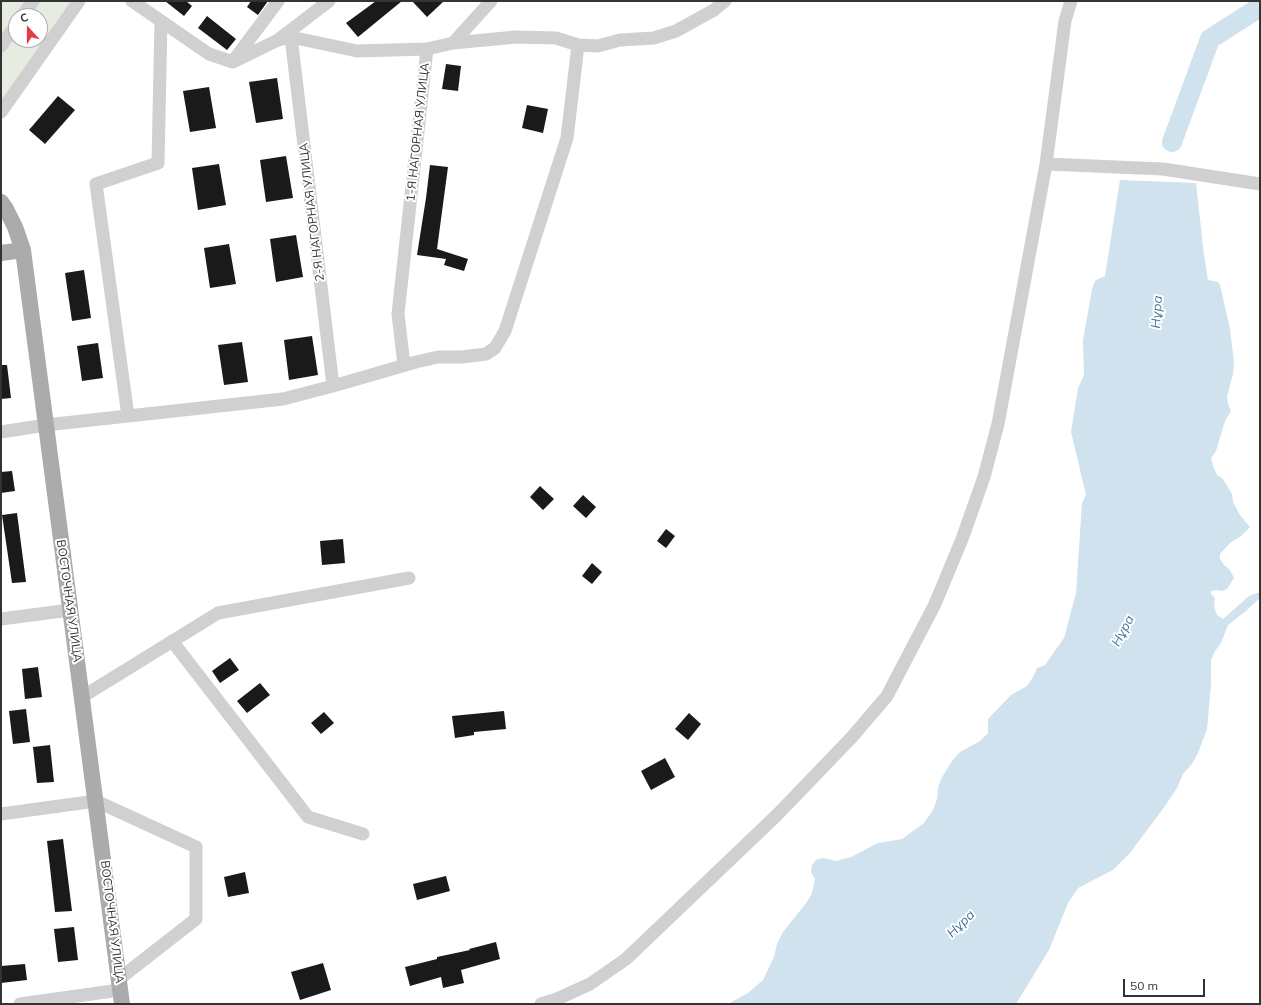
<!DOCTYPE html>
<meta charset="utf-8">
<style>
body{margin:0}
#map{position:relative;width:1261px;height:1005px;overflow:hidden;background:#fff;font-family:Mulish,sans-serif}
canvas{display:block}
.frame{position:absolute;inset:0;border:2px solid #333;pointer-events:none}
.north{position:absolute;left:8px;top:8px;width:40px;height:40px;box-sizing:border-box;background:#fff;border:1px solid #adadad;border-radius:50%;rotate:339deg;font-size:11px;font-weight:700;line-height:16px;text-align:center;color:#333}
.north::after{content:'';display:block;margin:auto;width:14px;height:18px;background:#e63946;clip-path:polygon(50% 0,100% 100%,50% 72%,0 100%)}
.scale{position:absolute;left:1123px;top:979px;width:82px;height:18px;box-sizing:border-box;border:2px solid #333;border-top:0;padding-left:5px;font-size:12px;line-height:14px;white-space:nowrap;color:#333;-webkit-text-stroke:3px #fff;paint-order:stroke}
</style>
<div id="map">
<canvas width="1261" height="1005"></canvas>
<div class="frame"></div>
<div class="north">С</div>
<div class="scale">50 m</div>
</div>
<script>
const c = document.querySelector('canvas').getContext('2d');
c.lineJoin = 'round';
function paint(path, color) {
  c.fillStyle = color;
  c.fill(path, 'evenodd');
}
function shape(rows) {
  const path = new Path2D();
  for (const r of rows) {
    path.moveTo(r[0], r[1]);
    for (let i = 2; i < r.length; i += 2) path.lineTo(r[i], r[i + 1]);
  }
  return path;
}
function stroke(path, color, width, dash) {
  c.strokeStyle = color;
  c.lineWidth = width;
  c.lineCap = dash ? 'butt' : 'round';
  c.setLineDash(dash || []);
  c.stroke(path);
}
function write(font, color, halo, rows, align = 'center') {
  c.font = font + ' Mulish,sans-serif';
  c.lineWidth = 4;
  c.setLineDash([]);
  c.textBaseline = 'middle';
  c.strokeStyle = halo;
  c.fillStyle = color;
  for (const [text, x, y, turn = 0] of rows) {
    c.save();
    c.translate(x, y);
    c.rotate((+turn || 0) * Math.PI / 180);
    c.textAlign = isNaN(turn) ? turn : align;
    if (halo) c.strokeText(text, 0, 0);
    c.fillText(text, 0, 0);
    c.restore();
  }
}
paint(shape([
 [1,1,72,1,1,104],
 [16,16,40,16,40,40,16,40]
]), '#e6ecdf');
paint(shape([
 [1120,180,1196,183,1204,255,1208,280,1218,282,1220,285,1230,329,1234,362,1233,374,1227,396,1228,404,1231,411,1225,421,1216,451,1211,458,1213,466,1217,475,1223,479,1232,494,1233,502,1240,515,1250,527,1240,537,1231,542,1220,554,1220,559,1224,565,1230,570,1234,578,1227,589,1222,591,1216,590,1211,591,1211,594,1215,598,1214,606,1217,615,1223,619,1249,596,1260,592,1260,598,1246,611,1228,625,1221,643,1215,651,1211,660,1211,685,1207,729,1198,753,1192,764,1183,774,1177,788,1165,806,1130,853,1113,870,1078,888,1068,903,1049,950,1016,1004,728,1004,748,993,763,980,774,957,777,944,783,932,807,902,812,893,815,879,811,872,812,865,816,860,823,858,836,861,851,857,878,843,902,839,924,823,933,810,937,799,938,788,941,779,952,761,960,752,980,741,988,733,988,719,1011,695,1027,686,1033,677,1037,668,1045,665,1064,638,1076,593,1082,503,1086,495,1071,432,1078,388,1084,375,1083,340,1092,289,1095,281,1098,279,1105,276]
]), '#cfe2ee');
stroke(shape([
 [1172,142,1210,39,1260,7]
]), '#cfe2ee', 20);
paint(shape([
 [165,1,186,1,192,6,184,16],
 [251,1,268,1,258,15,247,7],
 [376,1,402,1,358,37,346,23],
 [412,1,444,1,427,17],
 [207,16,236,39,227,50,198,28],
 [446,64,461,66,458,91,442,89],
 [277,78,283,119,256,123,249,82],
 [209,87,216,128,190,132,183,91],
 [58,96,75,110,45,144,29,130],
 [527,105,548,109,543,133,522,128],
 [286,156,293,198,266,202,260,160],
 [219,164,226,205,198,210,192,168],
 [430,165,448,167,437,249,468,259,464,271,444,265,446,259,417,255,426,198],
 [296,235,303,277,276,282,270,239],
 [229,244,236,284,210,288,204,248],
 [84,270,91,318,72,321,65,273],
 [312,336,318,375,289,380,284,340],
 [242,342,248,382,224,385,218,345],
 [98,343,103,378,82,381,77,346],
 [1,365,7,365,11,398,1,399],
 [12,471,15,491,1,493,1,472],
 [540,486,554,499,543,510,530,497],
 [583,495,596,507,586,518,573,506],
 [17,513,26,582,12,583,2,515],
 [666,529,675,536,666,548,657,541],
 [343,539,345,563,322,565,320,541],
 [592,563,602,572,592,584,582,576],
 [230,658,239,670,220,683,212,671],
 [38,667,42,697,25,699,22,669],
 [260,683,270,695,247,713,237,701],
 [26,709,30,742,13,744,9,711],
 [504,711,506,729,474,732,474,735,455,738,452,716],
 [324,712,334,723,321,734,311,723],
 [689,713,701,724,688,740,675,729],
 [50,745,54,782,37,783,33,747],
 [665,758,675,777,651,790,641,771],
 [63,839,72,911,55,912,47,841],
 [245,872,249,893,228,897,224,877],
 [446,876,450,891,417,900,413,884],
 [74,927,78,960,58,962,54,929],
 [496,942,500,959,461,970,464,983,443,988,441,977,410,986,405,967,437,959,437,957,470,950,469,949],
 [323,963,331,990,300,1000,291,972],
 [25,964,27,980,1,983,1,966]
]), '#1a1a1a');
stroke(shape([
 [132,1,209,54,233,62],
 [22,16,33,1],
 [291,37,333,386],
 [278,40,291,37,357,51,427,49,398,314,404,365],
 [453,43,491,1],
 [1,46,16,25],
 [427,49,453,43,516,37,556,38,578,45,598,46,620,40,654,38,676,31,714,10,725,1],
 [234,60,278,1],
 [233,62,278,40,329,1],
 [1,112,79,1],
 [1046,164,1163,169,1260,184],
 [128,416,96,184,158,163,161,21],
 [1,432,46,425,283,399,333,386,416,362,438,357,462,357,486,354,495,348,505,331,567,138,578,45],
 [1,619,70,610],
 [172,641,308,817,363,834],
 [82,697,218,613,409,578],
 [1,814,96,801,196,847,196,919,119,979],
 [20,1004,120,990],
 [541,1004,557,999,590,984,626,959,777,815,852,737,887,696,935,604,962,539,984,477,998,424,1046,164,1065,21,1071,1]
]), '#d0d0d0', 13);
stroke(shape([
 [1,202,6,209,15,227,23,250,122,1004],
 [1,253,23,250]
]), '#ababab', 16);
write('12px', '#333', '#fff', [
 ["1-Я НАГОРНАЯ УЛИЦА",418,132,-84],
 ["2-Я НАГОРНАЯ УЛИЦА",312,212,-97],
 ["ВОСТОЧНАЯ УЛИЦА",69,601,82],
 ["ВОСТОЧНАЯ УЛИЦА",112,922,83]
]);
write('italic 13px', '#3f7597', '#fff', [
 ["Нұра",1157,312,-86],
 ["Нұра",1123,631,-62],
 ["Нұра",961,924,-44]
]);
</script>
